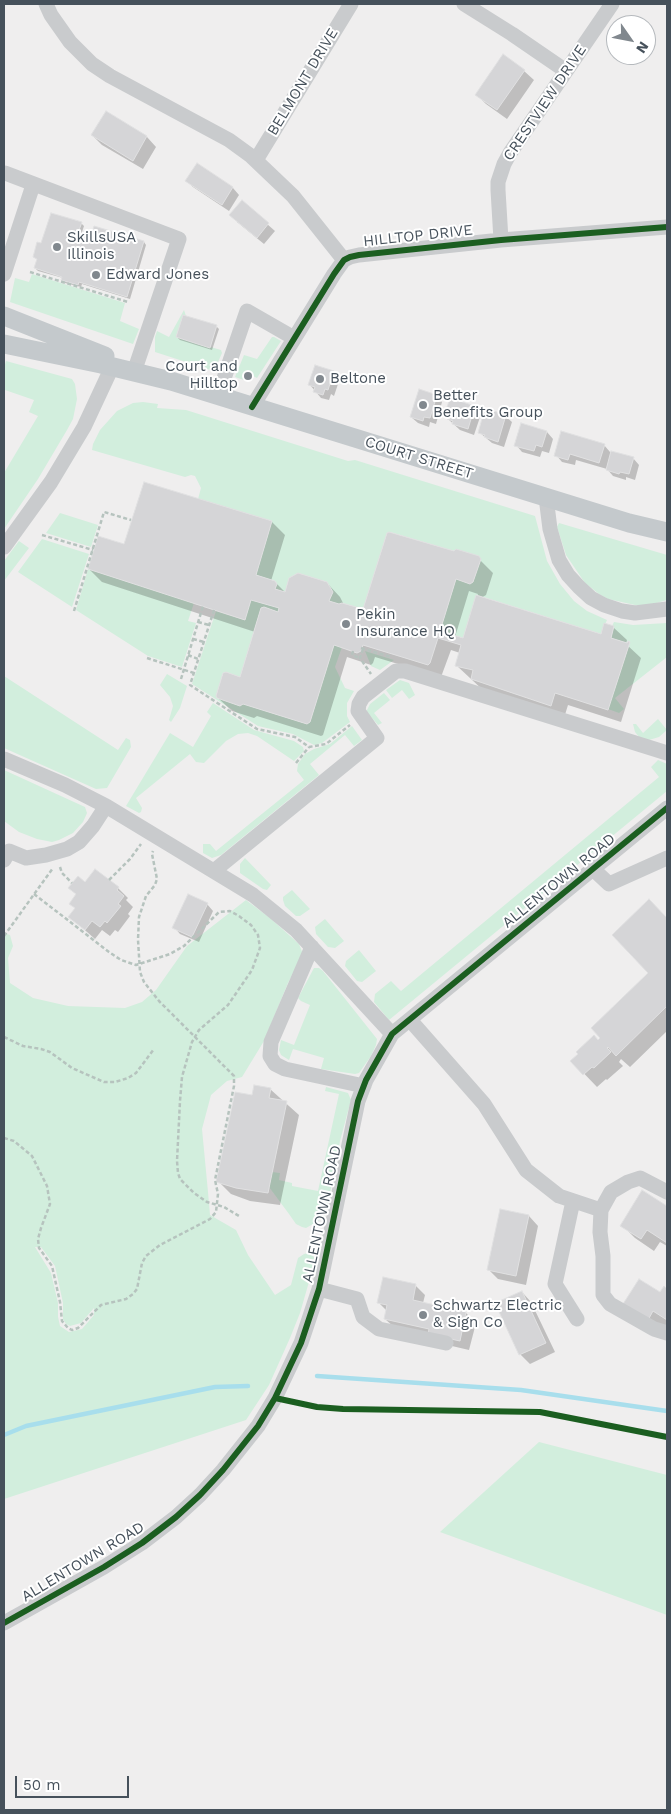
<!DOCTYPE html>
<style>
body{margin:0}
#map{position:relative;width:671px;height:1814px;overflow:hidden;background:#efeeee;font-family:"Work Sans",sans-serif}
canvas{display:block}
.frame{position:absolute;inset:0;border:5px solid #46515b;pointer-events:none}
.north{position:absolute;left:606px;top:15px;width:50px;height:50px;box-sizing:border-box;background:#fff;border:1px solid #b5b9bd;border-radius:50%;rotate:123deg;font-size:14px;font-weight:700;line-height:20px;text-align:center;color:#46515b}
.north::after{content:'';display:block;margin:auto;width:18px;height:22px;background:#81888e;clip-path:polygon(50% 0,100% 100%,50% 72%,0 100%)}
.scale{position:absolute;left:15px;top:1776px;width:114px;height:22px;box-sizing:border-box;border:2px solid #46515b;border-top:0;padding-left:6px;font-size:15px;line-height:18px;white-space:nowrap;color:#46515b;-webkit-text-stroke:4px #fff;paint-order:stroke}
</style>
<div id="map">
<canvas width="671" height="1814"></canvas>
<div class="frame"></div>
<div class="north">N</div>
<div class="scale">50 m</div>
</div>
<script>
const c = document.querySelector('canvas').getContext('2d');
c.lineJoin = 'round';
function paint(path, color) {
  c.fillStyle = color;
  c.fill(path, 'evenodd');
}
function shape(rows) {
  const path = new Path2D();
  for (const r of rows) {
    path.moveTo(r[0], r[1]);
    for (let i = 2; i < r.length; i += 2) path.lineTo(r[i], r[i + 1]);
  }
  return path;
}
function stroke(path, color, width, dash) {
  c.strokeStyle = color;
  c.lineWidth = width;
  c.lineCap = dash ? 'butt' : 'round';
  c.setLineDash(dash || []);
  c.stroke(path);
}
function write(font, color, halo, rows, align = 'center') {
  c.font = font + ' "Work Sans",sans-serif';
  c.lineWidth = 4;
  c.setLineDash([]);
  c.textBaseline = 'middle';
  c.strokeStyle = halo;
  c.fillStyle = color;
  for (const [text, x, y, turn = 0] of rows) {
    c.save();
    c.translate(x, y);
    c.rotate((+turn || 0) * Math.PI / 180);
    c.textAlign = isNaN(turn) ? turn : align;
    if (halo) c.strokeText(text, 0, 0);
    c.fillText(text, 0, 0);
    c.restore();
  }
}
paint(shape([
 [32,274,125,303,120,321,139,329,133,344,10,302,15,278,29,282],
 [184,310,186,316,183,315,176,337,221,350,222,353,214,371,155,352,155,337,157,331,169,337],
 [272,337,274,337,281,341,257,378,253,376,247,381,235,377,244,355,257,359],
 [6,361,72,379,75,384,77,399,73,419,67,430,38,479,4,529,4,473,38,416,29,412,34,400,5,390,4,392,4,368],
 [143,402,158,404,157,408,186,410,348,461,355,460,535,516,547,561,560,584,574,601,587,611,607,620,601,634,477,595,463,638,440,631,456,579,470,584,473,582,481,559,390,532,387,533,363,609,342,603,339,604,329,601,332,592,327,582,298,573,289,578,285,592,275,589,277,584,275,581,256,575,272,521,198,499,201,488,195,476,191,475,185,477,92,450,93,444,100,430,117,411,133,403],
 [60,513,98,525,91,547,46,533],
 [559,523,667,555,667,600,650,605,635,605,608,599,599,594,585,583,566,555,557,527],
 [42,539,89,554,72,607,18,572],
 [19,541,29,548,4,581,4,561],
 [88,569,194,603,188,621,196,623,182,667,148,656,76,610],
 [251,600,279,608,278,612,264,607,261,608,240,677,226,672,223,673,216,696,217,698,240,706,243,704,307,724,310,722,334,645,342,647,335,667,345,688,354,691,347,703,347,716,350,722,322,743,314,745,293,734,258,726,192,684,216,611,244,620],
 [614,622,633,625,667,623,667,657,615,698,624,709,619,713,608,709,630,642,628,641,627,643,611,638,614,627,612,626],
 [365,651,394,660,380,670,371,666],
 [167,674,187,686,180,708,171,722,169,720,173,706,170,697,160,685],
 [4,676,118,750,126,738,130,740,131,747,107,788,96,789,4,748],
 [400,680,409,683,415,695,409,699,402,690,392,698,386,690],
 [384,693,390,700,374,713,382,723,378,725,367,712,367,710,370,704],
 [213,703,254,730,294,741,303,747,304,751,294,761,257,736,248,733,238,734,226,741,204,763,196,762,190,754,136,798,142,808,141,812,139,813,126,806,170,733,193,747,211,716,207,712],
 [658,719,667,730,659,737,649,740,640,738,635,732,633,724,636,724,643,733],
 [352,726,362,740,354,746,345,735,310,764,319,775,221,855,212,858,203,853,203,844,210,844,216,851,304,780,297,771,298,764,305,754,314,749,330,744],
 [658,760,667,764,667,791,389,1020,374,1002,375,994,391,981,401,991,659,777,651,767],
 [4,770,85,807,87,813,83,822,73,833,59,840,52,842,37,839,19,832,4,821],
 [245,858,271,885,267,890,263,889,240,873,240,864],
 [292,890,310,909,300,916,296,916,285,906,283,900,283,897],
 [246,900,270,918,299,944,303,954,288,983,264,1041,242,1077,227,1081,211,1095,202,1129,208,1192,210,1215,236,1230,248,1255,275,1295,291,1285,298,1258,304,1254,308,1253,314,1257,315,1268,313,1268,300,1313,290,1338,269,1385,246,1420,4,1499,4,933,10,935,13,946,8,958,10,983,33,998,68,1006,125,1008,142,1002,156,990,187,946],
 [35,1247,41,1247,55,1266,63,1303,63,1319,66,1324,70,1326,81,1323,94,1308,94,1315,82,1329,69,1332,60,1326,58,1317,58,1303,51,1273],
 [325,919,344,941,335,948,328,947,316,934,315,927],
 [359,950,376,971,362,982,357,981,345,966,346,961],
 [314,968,319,968,323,971,377,1039,376,1045,371,1056,359,1073,355,1074,321,1069,324,1058,293,1049,289,1060,281,1055,279,1050,281,1040,294,1045,310,1005,301,1001,298,998],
 [326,1087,348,1093,351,1100,340,1141,326,1214,321,1219,313,1224,306,1228,302,1227,296,1224,289,1214,269,1187,272,1172,280,1173,279,1180,292,1183,292,1186,318,1191,339,1094,325,1091],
 [539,1442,667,1475,667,1615,440,1532]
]), '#d2eedd');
paint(shape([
 [524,71,534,80,507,119,486,104,476,94],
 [106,112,147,137,156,147,143,169,102,145,92,135],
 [197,165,233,188,239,195,229,211,193,187,187,181],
 [242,202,275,231,264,244,237,222],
 [81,223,84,226,81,235,92,238,95,228,144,242,146,245,130,299,82,284,81,287,65,283,63,278,38,271,35,268,38,260,34,257,42,244],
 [216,326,219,329,212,350,180,340,177,337],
 [334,372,340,378,334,396,331,394,329,400,321,398,310,385],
 [436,396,442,402,436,424,430,422,429,427,418,423,411,417],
 [474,407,481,414,474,435,460,430,448,419,450,412,448,410],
 [505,416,512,422,504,447,492,443,479,432],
 [522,425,547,432,553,439,549,453,542,451,540,457,522,452,516,445],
 [604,445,610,452,633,458,639,465,635,480,626,477,626,480,613,476,607,469,576,460,575,465,562,462,556,455],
 [145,483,272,522,285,535,271,581,275,582,286,593,327,583,340,597,344,605,364,611,454,553,478,558,493,573,486,595,481,598,602,636,605,625,614,628,627,640,626,644,641,658,621,722,568,705,564,718,485,692,456,665,460,653,451,650,441,677,375,657,373,663,371,665,347,657,323,735,321,736,257,716,254,718,232,711,218,698,241,678,255,632,102,582,89,569,125,546],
 [469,591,478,594,464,639,455,637],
 [95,871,118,888,128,898,126,900,133,907,128,914,130,916,118,932,115,930,110,936,102,930,95,939,70,917,76,909,70,903,77,895,70,888,85,884],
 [649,901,667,919,667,1031,630,1067,621,1059,619,1062,623,1066,607,1080,606,1079,597,1087,572,1061,598,1042,650,973],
 [207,904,213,911,199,942,180,934,174,927],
 [270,1089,299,1115,280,1205,250,1201,231,1194,218,1181,253,1096],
 [643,1192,667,1207,667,1246,660,1242,654,1251,635,1238,622,1225],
 [529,1216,538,1226,526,1285,498,1279,488,1269],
 [415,1285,425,1295,423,1303,466,1313,476,1323,469,1350,439,1343,395,1328,385,1319,387,1311,379,1303],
 [664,1288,667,1290,667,1324,661,1332,638,1317],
 [522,1292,531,1302,555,1352,530,1364,520,1354]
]), '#0003');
stroke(shape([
 [317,1376,521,1390,667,1411],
 [4,1435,26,1426,215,1387,248,1386]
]), '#a8deec', 4.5);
const building = shape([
 [503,54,525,70,497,110,475,95,503,54],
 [106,111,147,136,133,161,91,135,106,111],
 [197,163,233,187,222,205,185,181,197,163],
 [242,200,269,223,257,238,229,215,242,200],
 [51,213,82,222,78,233,91,237,94,226,144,241,127,297,79,282,78,285,61,280,62,277,34,268,37,259,33,257,37,242,41,243,51,213],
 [183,315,217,325,210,348,176,337,183,315],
 [315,365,334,371,328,390,325,389,323,395,313,392,315,387,308,385,315,365],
 [419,389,437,395,430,418,424,417,423,421,410,417,419,389],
 [450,398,475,406,468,429,452,424,453,421,447,419,449,411,446,410,450,398],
 [485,408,506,415,498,442,484,437,485,435,478,433,485,408],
 [521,423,547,431,542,447,536,445,534,451,514,446,521,423],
 [561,431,605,444,599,463,570,454,568,460,554,456,561,431],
 [611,451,634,457,629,474,620,472,619,474,606,470,611,451],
 [144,482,272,521,256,575,275,581,277,584,275,589,285,592,289,578,298,573,327,582,333,592,329,601,339,604,342,603,363,609,387,533,389,532,454,551,456,549,479,556,481,559,473,582,470,584,456,579,440,631,463,638,476,595,601,634,604,623,614,626,611,638,627,643,628,641,630,642,608,710,555,693,551,706,471,679,473,670,455,666,461,645,438,638,430,663,428,665,363,645,361,651,357,653,334,645,310,722,307,724,243,704,240,706,217,698,216,696,223,673,226,672,240,677,261,608,264,607,278,612,279,608,251,600,245,620,88,569,98,536,124,544,144,482],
 [95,869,119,887,117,890,124,896,118,904,121,906,107,923,105,921,100,927,92,921,85,930,68,917,75,908,69,904,76,894,68,888,78,876,85,882,95,869],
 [188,894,208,903,192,937,172,928,188,894],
 [649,899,667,918,667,1006,616,1056,608,1047,607,1048,611,1052,594,1068,592,1067,583,1075,570,1061,578,1054,576,1052,594,1035,598,1040,600,1038,591,1028,648,973,612,935,649,899],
 [254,1085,271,1088,269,1098,287,1101,268,1193,236,1188,216,1182,235,1092,252,1095,254,1085],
 [642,1190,667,1206,667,1243,647,1230,641,1239,620,1226,642,1190],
 [500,1209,529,1215,516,1276,487,1270,500,1209],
 [383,1277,416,1284,413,1300,466,1312,460,1341,428,1334,429,1329,384,1319,387,1305,377,1303,383,1277],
 [639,1279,660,1292,664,1286,667,1289,667,1320,653,1311,648,1320,623,1304,639,1279],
 [522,1291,546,1343,519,1355,495,1303,522,1291]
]);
paint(building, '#d5d5d7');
stroke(building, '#e0e0e1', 1);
stroke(shape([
 [30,272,128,302],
 [42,535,93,550],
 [214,610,190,685,257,729,295,737,309,747,326,744,350,725],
 [74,611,104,512,131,520],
 [198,622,209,625],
 [193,639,204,642],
 [361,648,391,657],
 [363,649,360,658,371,674],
 [353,651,352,655,360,658],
 [188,655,198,659],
 [147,658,194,673],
 [181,679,203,606],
 [296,763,309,747],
 [60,867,62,873,72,883],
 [109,880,130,859,141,844],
 [34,894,109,952,121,960,136,965,170,954,184,946,219,912,230,911,239,916,251,925,258,935,260,948,252,970,228,1005,199,1030,192,1042,182,1077,180,1101,177,1161,178,1173,180,1179,194,1193,207,1202,224,1207,239,1216],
 [4,936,53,868],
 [4,1037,23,1046,41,1049,50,1052,72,1068,104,1082,115,1082,128,1078,136,1073,154,1049],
 [4,1138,14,1141,32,1156,47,1186,50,1204,41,1228,38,1239,39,1248,52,1266,60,1302,62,1321,68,1328,72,1330,78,1328,101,1305,126,1299,133,1294,137,1289,142,1263,146,1256,160,1245,210,1219,216,1212,218,1194,215,1180,234,1086,234,1076,159,1001,144,982,140,972,138,940,139,917,146,896,155,885,157,879,152,854,153,851]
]), '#b6c3be', 2.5, [4, 2.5]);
stroke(shape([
 [46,4,51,15,70,42,92,64,110,76,229,140,251,156,293,196,344,260],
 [464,4,512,34,566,71],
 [256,160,351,4],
 [5,173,179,239,134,372],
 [501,240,498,190,498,182,504,164,510,153,612,4],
 [4,274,33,185],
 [218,396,247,311,294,338],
 [252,407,334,274,344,260,350,257,359,255,501,240,667,227],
 [546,497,550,529,559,560,568,575,579,587,591,598,604,605,622,611,635,613,667,609],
 [4,547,51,482,84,427,112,367],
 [4,759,65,785,106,806,253,895,296,930,392,1034],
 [4,860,9,851,26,858,46,855,67,849,79,842,93,826,106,806],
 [593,869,609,884,667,858],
 [215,870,377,738,358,711,359,704,363,697,396,671,405,671,667,753],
 [312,947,271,1042,270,1056,275,1064,285,1069,364,1086],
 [410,1020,484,1104,526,1170,559,1196,601,1210],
 [667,1192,640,1178,628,1182,611,1192,601,1210,600,1232,603,1256,603,1295,610,1304,654,1329,667,1333],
 [573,1201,555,1284,577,1319],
 [319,1289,357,1299,363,1317,379,1329,446,1343],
 [4,1623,104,1567,142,1543,176,1517,200,1495,223,1470,258,1426,275,1398,301,1343,319,1289,358,1101,366,1080,392,1034,667,808]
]), '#c9cbcd', 15);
stroke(shape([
 [4,316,105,356],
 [4,344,101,364,171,381,629,523,667,532]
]), '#c4c9cc', 19);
stroke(shape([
 [252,407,334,274,344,260,350,257,359,255,501,240,667,227],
 [275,1398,317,1407,343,1409,540,1412,667,1437],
 [4,1623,104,1567,142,1543,176,1517,200,1495,223,1470,258,1426,275,1398,301,1343,319,1289,358,1101,366,1080,392,1034,667,808]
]), '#1b5e20', 6);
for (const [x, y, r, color] of [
 [57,247,5,"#81888e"],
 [96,275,5,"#81888e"],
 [248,376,5,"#81888e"],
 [320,379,5,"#81888e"],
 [423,405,5,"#81888e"],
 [346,624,5,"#81888e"],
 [423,1315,5,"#81888e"]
]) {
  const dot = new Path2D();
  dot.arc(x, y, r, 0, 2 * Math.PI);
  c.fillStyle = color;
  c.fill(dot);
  stroke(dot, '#fff', 2);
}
write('15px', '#46515b', '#fff', [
 ["BELMONT DRIVE",303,82,-59],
 ["CRESTVIEW DRIVE",545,103,-56],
 ["HILLTOP DRIVE",418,236,-6],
 ["COURT STREET",419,458,17],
 ["ALLENTOWN ROAD",559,881,-39],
 ["ALLENTOWN ROAD",322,1214,-78],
 ["ALLENTOWN ROAD",83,1562,-31]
]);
write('15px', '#46515b', '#fff', [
 ["SkillsUSA",67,238],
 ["Illinois",67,255],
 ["Edward Jones",106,275],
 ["Court and",238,367,"right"],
 ["Hilltop",238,384,"right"],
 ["Beltone",330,379],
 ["Better",433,396],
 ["Benefits Group",433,413],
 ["Pekin",356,615],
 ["Insurance HQ",356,632],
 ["Schwartz Electric",433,1306],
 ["& Sign Co",433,1323]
], 'left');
</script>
